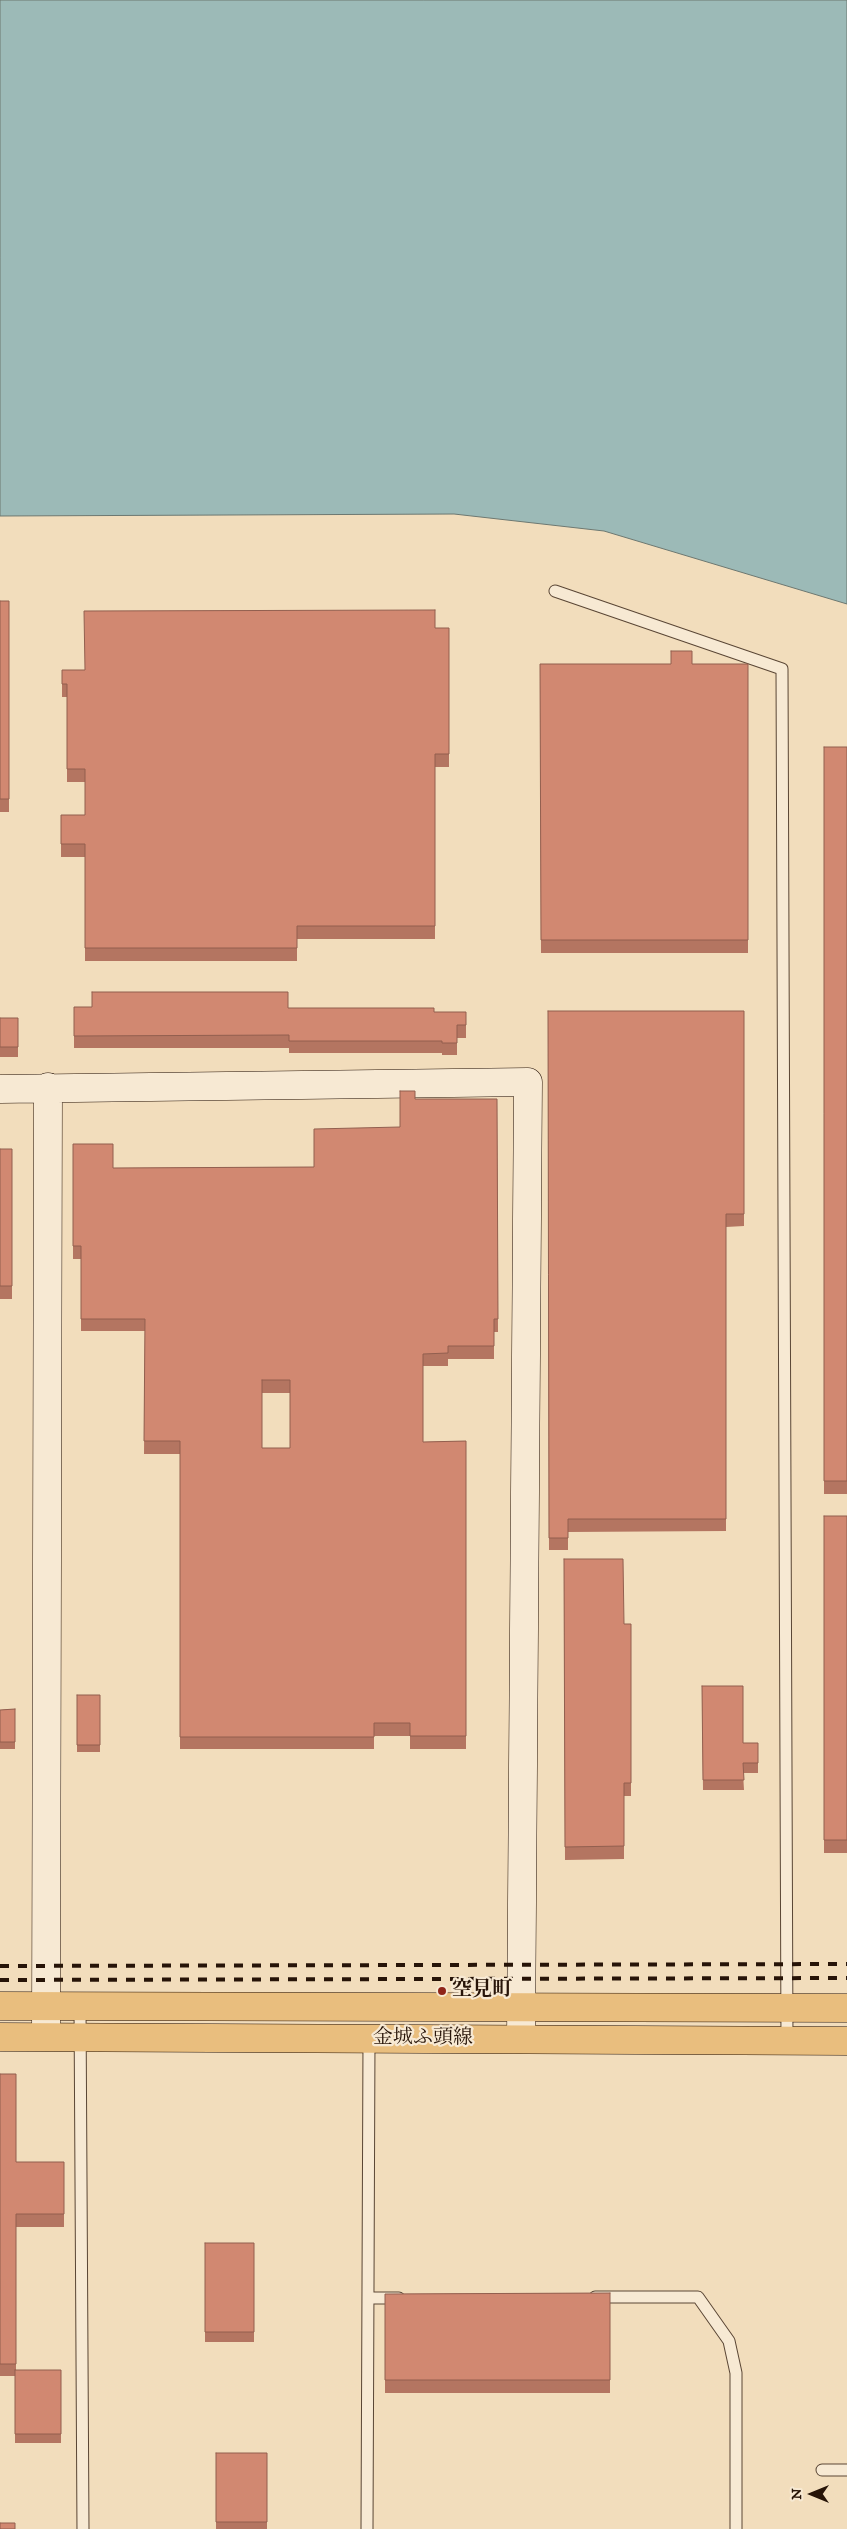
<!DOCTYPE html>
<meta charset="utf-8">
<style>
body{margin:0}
#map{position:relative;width:847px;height:2529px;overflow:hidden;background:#f2ddbc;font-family:"IM FELL DW Pica",serif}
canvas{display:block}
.north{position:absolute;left:787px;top:2469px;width:50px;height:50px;-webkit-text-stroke:4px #f7e9d3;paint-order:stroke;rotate:270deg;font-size:14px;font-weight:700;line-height:20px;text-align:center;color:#271408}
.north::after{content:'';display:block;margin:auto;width:18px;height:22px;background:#271408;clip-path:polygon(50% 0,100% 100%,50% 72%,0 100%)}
</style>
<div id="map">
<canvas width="847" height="2529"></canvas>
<div class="north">N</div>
</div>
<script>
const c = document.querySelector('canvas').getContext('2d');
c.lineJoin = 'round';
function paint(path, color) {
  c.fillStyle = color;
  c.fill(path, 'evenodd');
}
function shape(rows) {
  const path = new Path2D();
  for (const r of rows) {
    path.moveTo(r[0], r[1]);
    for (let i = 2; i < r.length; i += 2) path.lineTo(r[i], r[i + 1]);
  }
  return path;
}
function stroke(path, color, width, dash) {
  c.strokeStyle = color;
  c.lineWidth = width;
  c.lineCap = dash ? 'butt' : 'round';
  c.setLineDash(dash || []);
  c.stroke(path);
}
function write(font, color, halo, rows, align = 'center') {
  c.font = font + ' "IM FELL DW Pica","Noto Serif JP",serif';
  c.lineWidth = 4.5;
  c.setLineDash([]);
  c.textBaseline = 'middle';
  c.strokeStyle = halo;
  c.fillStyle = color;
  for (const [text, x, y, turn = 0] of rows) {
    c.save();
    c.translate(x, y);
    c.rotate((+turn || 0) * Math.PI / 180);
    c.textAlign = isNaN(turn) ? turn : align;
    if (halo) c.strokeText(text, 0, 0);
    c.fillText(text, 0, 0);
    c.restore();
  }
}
const water = shape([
 [0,0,847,0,847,604,604,531,454,514,0,516,0,0]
]);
paint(water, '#9cbab7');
stroke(water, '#6d7871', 1);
const lane = shape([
 [555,591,782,669,787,2041],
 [80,2006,83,2529],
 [595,2297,698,2297,729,2341,736,2373,736,2529],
 [368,2298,399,2298],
 [822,2470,847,2470],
 [367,2529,369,2040]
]);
const secondary = shape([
 [0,1089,528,1082,521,2039],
 [46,2036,48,1087]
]);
const primary = shape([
 [0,2006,847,2008],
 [0,2037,847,2041]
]);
stroke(lane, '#5a4635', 13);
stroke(secondary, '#271408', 29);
stroke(primary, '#271408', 29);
stroke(lane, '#f7e9d3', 11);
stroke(secondary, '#f7e9d3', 28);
stroke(primary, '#e9be7e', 28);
stroke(shape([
 [0,1966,847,1964],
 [0,1980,847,1978]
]), '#271408', 4, [9, 9]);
paint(shape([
 [0,601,9,601,9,812,0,812],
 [435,628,449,628,449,767,435,767,435,939,297,939,297,961,85,961,85,857,61,857,61,815,85,815,85,782,67,782,67,697,62,697,62,670,85,670],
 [540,664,748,664,748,953,541,953],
 [824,747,847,747,847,1494,824,1494],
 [74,1007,288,1008,434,1012,466,1012,466,1038,457,1038,457,1055,442,1055,442,1053,289,1053,289,1048,74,1048],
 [548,1011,744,1011,744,1226,726,1227,726,1531,568,1532,568,1550,549,1550],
 [0,1018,18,1018,18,1057,0,1057],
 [415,1099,497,1099,498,1332,494,1332,494,1359,448,1359,448,1366,423,1366,423,1442,466,1441,466,1749,410,1749,410,1736,374,1736,374,1749,180,1749,180,1454,144,1454,145,1331,81,1331,81,1259,73,1259,73,1144,113,1168,314,1167,400,1127],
 [262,1393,290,1393,290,1448,262,1448],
 [0,1149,12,1149,12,1299,0,1299],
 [824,1516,847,1516,847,1853,824,1853],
 [564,1559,624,1624,631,1624,631,1796,624,1796,624,1859,565,1860],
 [702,1686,743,1743,758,1743,758,1773,743,1773,744,1790,703,1790],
 [77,1695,100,1695,100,1752,77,1752],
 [15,1709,15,1749,0,1749,0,1710],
 [0,2074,16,2162,64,2162,64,2227,16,2227,16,2370,61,2370,61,2443,15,2443,15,2376,0,2376],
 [205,2243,254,2243,254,2342,205,2342],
 [610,2293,610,2393,385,2393,385,2294],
 [216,2453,267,2453,267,2529,216,2529]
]), '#b47561');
const building = shape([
 [0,601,9,601,9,799,0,799,0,601],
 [435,610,435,628,449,628,449,754,435,754,435,926,297,926,297,948,85,948,85,844,61,844,61,815,85,815,85,769,67,769,67,684,62,684,62,670,85,670,84,611,435,610],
 [671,651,692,651,692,664,748,664,748,940,541,940,540,664,671,664,671,651],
 [824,747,847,747,847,1481,824,1481,824,747],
 [92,992,288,992,288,1008,434,1008,434,1012,466,1012,466,1025,457,1025,457,1043,442,1043,442,1041,289,1041,289,1035,74,1036,74,1007,92,1007,92,992],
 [548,1011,744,1011,744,1214,726,1214,726,1519,568,1519,568,1538,549,1538,548,1011],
 [0,1018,18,1018,18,1047,0,1047,0,1018],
 [400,1091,415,1091,415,1099,497,1099,498,1319,494,1319,494,1346,448,1346,448,1353,423,1354,423,1442,466,1441,466,1736,410,1736,410,1723,374,1723,374,1737,180,1737,180,1441,144,1441,145,1319,81,1319,81,1246,73,1246,73,1144,113,1144,113,1168,314,1167,314,1129,400,1127,400,1091],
 [262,1380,290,1380,290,1448,262,1448,262,1380],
 [0,1149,12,1149,12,1286,0,1286,0,1149],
 [824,1516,847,1516,847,1840,824,1840,824,1516],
 [564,1559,623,1559,624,1624,631,1624,631,1783,624,1783,624,1846,565,1847,564,1559],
 [702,1686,743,1686,743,1743,758,1743,758,1763,743,1763,744,1780,703,1780,702,1686],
 [77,1695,100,1695,100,1745,77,1745,77,1695],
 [15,1709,15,1742,0,1742,0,1710,15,1709],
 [0,2074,16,2074,16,2162,64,2162,64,2214,16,2214,16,2364,0,2364,0,2074],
 [205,2243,254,2243,254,2332,205,2332,205,2243],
 [610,2293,610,2380,385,2380,385,2294,610,2293],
 [15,2370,61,2370,61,2434,15,2434,15,2370],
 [216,2453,267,2453,267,2522,216,2522,216,2453],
 [0,2523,15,2523,15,2529,0,2529,0,2523]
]);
paint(building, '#d18871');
stroke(building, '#925f4f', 1);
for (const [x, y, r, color] of [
 [442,1991,5,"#8f2418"]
]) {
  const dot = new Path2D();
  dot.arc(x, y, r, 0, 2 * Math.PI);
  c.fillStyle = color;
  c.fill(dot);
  stroke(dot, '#f7e9d3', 2);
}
write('bold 20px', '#271408', '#f7e9d3', [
 ["空見町",452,1991]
], 'left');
write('20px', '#271408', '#f7e9d3', [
 ["金城ふ頭線",423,2039]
]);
</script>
